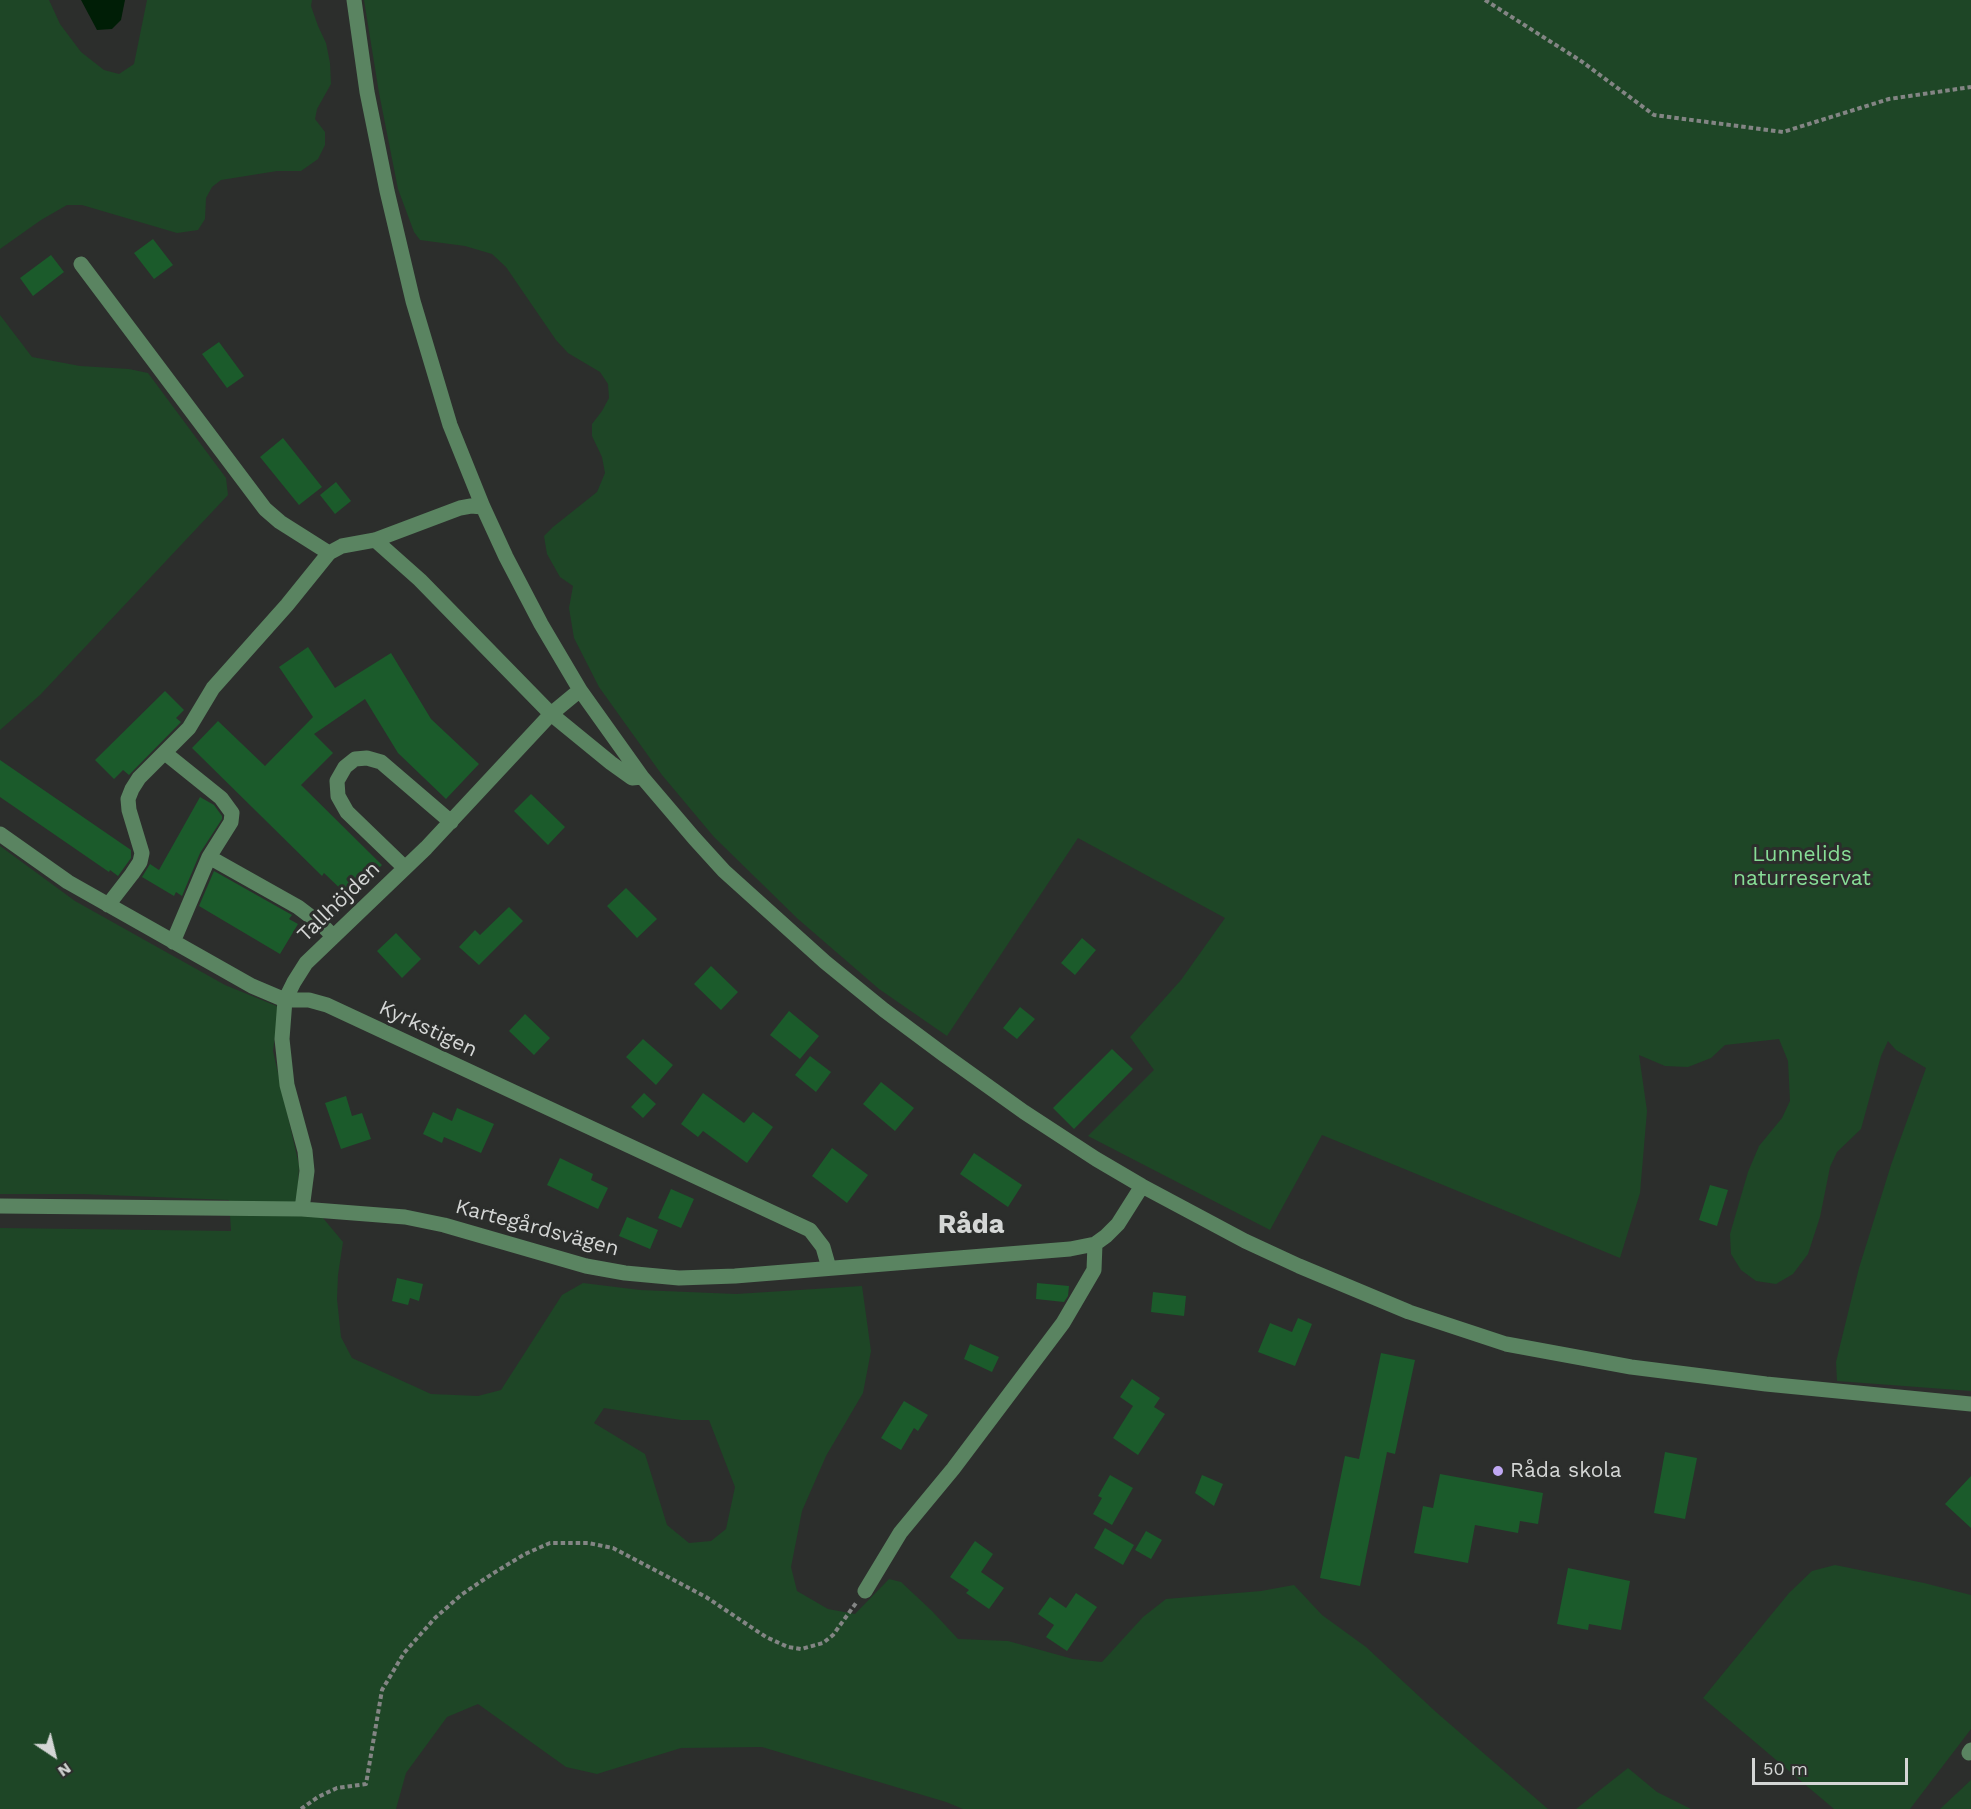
<!DOCTYPE html>
<meta charset="utf-8">
<style>
body{margin:0}
#map{position:relative;width:1971px;height:1809px;overflow:hidden;background:#2c2e2c;font-family:"Work Sans",sans-serif}
canvas{display:block}
.north{position:absolute;left:24px;top:1725px;width:60px;height:60px;-webkit-text-stroke:4px #2c2e2c;paint-order:stroke;rotate:145deg;font-size:16px;font-weight:700;line-height:24px;text-align:center;color:#d4d6d5}
.north::after{content:'';display:block;margin:auto;width:21px;height:27px;background:#d4d6d5;clip-path:polygon(50% 0,100% 100%,50% 72%,0 100%)}
.scale{position:absolute;left:1752px;top:1758px;width:156px;height:27px;box-sizing:border-box;border:3px solid #d4d6d5;border-top:0;padding-left:8px;font-size:18px;line-height:21px;white-space:nowrap;color:#d4d6d5;-webkit-text-stroke:4px #2c2e2c;paint-order:stroke}
</style>
<div id="map">
<canvas width="1971" height="1809"></canvas>
<div class="north">N</div>
<div class="scale">50 m</div>
</div>
<script>
const c = document.querySelector('canvas').getContext('2d');
c.lineJoin = 'round';
function paint(path, color) {
  c.fillStyle = color;
  c.fill(path, 'evenodd');
}
function shape(rows) {
  const path = new Path2D();
  for (const r of rows) {
    path.moveTo(r[0], r[1]);
    for (let i = 2; i < r.length; i += 2) path.lineTo(r[i], r[i + 1]);
  }
  return path;
}
function stroke(path, color, width, dash) {
  c.strokeStyle = color;
  c.lineWidth = width;
  c.lineCap = dash ? 'butt' : 'round';
  c.setLineDash(dash || []);
  c.stroke(path);
}
function write(font, color, halo, rows, align = 'center') {
  c.font = font + ' "Work Sans",sans-serif';
  c.lineWidth = 6;
  c.setLineDash([]);
  c.textBaseline = 'middle';
  c.strokeStyle = halo;
  c.fillStyle = color;
  for (const [text, x, y, turn = 0] of rows) {
    c.save();
    c.translate(x, y);
    c.rotate((+turn || 0) * Math.PI / 180);
    c.textAlign = isNaN(turn) ? turn : align;
    if (halo) c.strokeText(text, 0, 0);
    c.fillText(text, 0, 0);
    c.restore();
  }
}
paint(shape([
 [0,0,49,0,60,24,81,52,104,70,119,74,134,64,147,0,312,0,311,6,318,26,326,43,330,63,331,84,317,109,315,119,325,132,325,145,318,159,301,171,277,171,221,180,212,187,206,198,205,219,198,230,177,233,82,205,67,205,41,220,0,249],
 [364,0,1971,0,1971,1391,1837,1381,1836,1362,1859,1268,1891,1165,1926,1068,1896,1050,1888,1041,1881,1056,1861,1129,1837,1152,1830,1167,1820,1217,1808,1254,1793,1274,1776,1284,1756,1281,1741,1270,1731,1254,1730,1234,1748,1172,1759,1146,1782,1118,1790,1101,1788,1061,1779,1039,1725,1045,1711,1058,1688,1067,1665,1066,1639,1055,1647,1111,1640,1193,1620,1258,1322,1135,1270,1230,1088,1136,1154,1070,1130,1037,1181,980,1225,918,1078,838,947,1036,879,989,798,919,714,837,662,775,599,687,574,638,569,608,573,586,560,577,547,554,544,536,553,527,597,492,605,473,602,457,592,436,592,424,602,411,609,398,608,384,600,372,568,353,556,340,506,267,492,254,465,246,420,240,414,232,398,189,379,93],
 [0,315,32,357,80,366,129,369,148,373,226,478,228,495,40,695,0,730],
 [0,846,75,901,225,985,279,1007,273,1051,299,1165,298,1188,343,1242,338,1275,337,1299,341,1337,352,1358,431,1394,478,1396,501,1390,562,1295,583,1283,640,1290,736,1294,862,1286,871,1351,863,1393,826,1456,802,1511,791,1567,797,1591,828,1609,855,1614,889,1579,901,1582,932,1611,958,1639,1008,1641,1073,1659,1102,1662,1143,1617,1166,1599,1261,1591,1294,1585,1322,1615,1366,1647,1436,1712,1548,1809,963,1809,946,1802,762,1747,681,1748,597,1774,566,1767,478,1704,447,1717,406,1773,396,1809,0,1809,0,1228,231,1231,229,1200,83,1194,0,1194],
 [604,1408,681,1420,709,1420,735,1487,726,1529,711,1541,689,1543,667,1525,645,1454,594,1423],
 [1835,1565,1924,1583,1971,1595,1971,1729,1910,1809,1834,1809,1703,1698,1789,1593,1812,1571],
 [1628,1768,1657,1792,1691,1809,1576,1809],
 [1971,1780,1971,1809,1940,1809]
]), '#1e4626');
paint(shape([
 [81,0,125,0,121,20,112,29,97,30]
]), '#001e06');
paint(shape([
 [153,239,173,265,154,279,134,253],
 [51,255,64,272,33,296,20,278],
 [219,342,244,376,227,388,202,354],
 [283,438,322,487,299,505,260,457],
 [336,482,351,501,335,514,320,495],
 [308,647,335,688,391,653,431,719,479,764,446,799,398,753,365,699,314,734,333,753,301,785,382,865,350,898,324,873,322,876,192,748,218,721,265,766,313,717,279,667],
 [165,691,184,710,176,718,181,722,129,775,123,770,114,779,95,760],
 [0,760,131,850,131,858,118,876,110,870,109,872,0,797],
 [531,794,565,827,548,845,514,811],
 [200,797,214,805,222,816,222,819,200,853,182,896,176,892,174,896,142,877,150,864,159,870],
 [214,871,292,915,289,919,298,924,280,954,199,906],
 [626,888,657,919,637,938,607,906],
 [509,907,523,921,479,965,459,947,475,930,480,935],
 [396,933,421,959,402,978,377,951],
 [1082,938,1096,950,1075,975,1061,963],
 [711,966,738,992,721,1010,694,984],
 [1020,1007,1035,1019,1017,1039,1003,1028],
 [789,1011,819,1036,800,1059,770,1035],
 [525,1014,550,1038,534,1055,509,1031],
 [643,1039,673,1065,656,1085,626,1057],
 [1112,1049,1133,1069,1074,1129,1053,1108],
 [810,1056,831,1072,816,1092,795,1075],
 [881,1082,914,1108,895,1131,863,1104],
 [644,1093,656,1104,643,1118,631,1107],
 [703,1093,744,1123,753,1112,773,1127,747,1163,703,1131,698,1137,681,1124],
 [346,1096,352,1116,362,1113,371,1139,341,1149,325,1103],
 [457,1108,494,1124,481,1153,444,1137,442,1143,423,1134,433,1112,452,1121],
 [832,1148,868,1175,847,1203,812,1176],
 [974,1153,1022,1185,1008,1207,960,1174],
 [560,1158,593,1174,591,1180,608,1188,598,1209,547,1185],
 [1710,1185,1728,1190,1717,1226,1699,1220],
 [671,1189,694,1199,681,1228,658,1218],
 [627,1217,658,1230,650,1249,619,1236],
 [397,1278,423,1284,419,1301,410,1298,408,1305,392,1301],
 [1037,1283,1069,1286,1068,1296,1064,1302,1036,1299],
 [1153,1292,1186,1296,1184,1316,1151,1312],
 [1298,1318,1312,1324,1295,1366,1258,1352,1270,1323,1292,1332],
 [970,1344,999,1357,992,1372,964,1359],
 [1381,1353,1415,1360,1395,1454,1387,1452,1360,1586,1320,1578,1345,1456,1359,1459],
 [1132,1379,1160,1398,1154,1407,1165,1414,1138,1455,1113,1438,1133,1406,1120,1397],
 [904,1401,928,1415,918,1431,914,1428,901,1450,881,1438],
 [1665,1452,1697,1458,1685,1519,1654,1513],
 [1440,1474,1543,1493,1538,1524,1520,1521,1518,1533,1475,1525,1468,1563,1414,1553,1423,1506,1433,1508],
 [1110,1475,1133,1488,1112,1525,1093,1514,1102,1498,1098,1496],
 [1202,1475,1223,1484,1214,1506,1195,1493],
 [1971,1476,1971,1528,1945,1504],
 [1105,1528,1134,1545,1123,1565,1094,1548],
 [1146,1531,1162,1540,1151,1559,1135,1550],
 [975,1541,993,1554,981,1572,1004,1588,989,1609,966,1593,969,1590,950,1577],
 [1568,1568,1630,1581,1621,1630,1589,1624,1588,1630,1557,1624],
 [1076,1593,1097,1607,1067,1651,1046,1637,1054,1625,1038,1614,1050,1597,1066,1608]
]), '#1b5b2b');
stroke(shape([
 [1485,0,1581,61,1654,115,1783,132,1889,99,1971,87],
 [301,1809,318,1797,337,1788,366,1784,382,1690,404,1653,435,1618,461,1595,492,1574,525,1554,550,1543,588,1543,613,1548,706,1597,766,1637,788,1647,801,1649,823,1643,833,1635,856,1603]
]), '#838584', 4, [4.5, 3]);
stroke(shape([
 [354,0,367,92,387,191,413,301,450,425,483,507,506,557,541,624,580,690,642,777,694,838,724,871,825,962,884,1010,943,1054,1024,1112,1096,1159,1142,1186,1245,1241,1299,1266,1409,1312,1506,1344,1631,1367,1766,1384,1971,1404],
 [81,264,265,509,280,522,329,553],
 [375,540,420,580,551,714,611,763,632,778,642,777],
 [165,753,221,798,232,813,231,822,209,857,298,907,323,926,333,936],
 [0,834,68,882,252,986,285,1000,309,1000,327,1005,810,1230,823,1247,829,1268],
 [405,868,347,812,338,796,337,781,345,767,355,759,367,758,381,762,451,822],
 [108,905,132,874,140,862,142,853,129,810,128,799,132,789,139,778,189,728,213,688,287,605,329,553,342,546,375,540,460,508,471,506,483,507],
 [173,942,209,857],
 [0,1206,302,1209,405,1217,444,1225,586,1266,625,1273,679,1278,735,1276,1070,1249,1095,1244,1106,1236,1118,1224,1142,1186],
 [302,1209,307,1171,305,1151,287,1085,282,1039,285,1000,294,982,306,963,426,848,551,714,580,690],
 [865,1591,900,1533,953,1469,1063,1323,1094,1270,1095,1244],
 [1969,1753,1971,1750]
]), '#5a8461', 15);
for (const [x, y, r, color] of [
 [1498,1471,6,"#c0a8f3"]
]) {
  const dot = new Path2D();
  dot.arc(x, y, r, 0, 2 * Math.PI);
  c.fillStyle = color;
  c.fill(dot);
  stroke(dot, '#2c2e2c', 2);
}
write('21px', '#87dd96', '#2c2e2c', [
 ["Lunnelids",1802,855],
 ["naturreservat",1802,879]
]);
write('21px', '#d4d6d5', '#2c2e2c', [
 ["Tallhöjden",339,902,-44],
 ["Kyrkstigen",428,1029,25],
 ["Kartegårdsvägen",537,1228,15]
]);
write('21px', '#d4d6d5', '#2c2e2c', [
 ["Råda skola",1510,1471]
], 'left');
write('bold 27px', '#d4d6d5', '#2c2e2c', [
 ["Råda",971,1225]
]);
</script>
